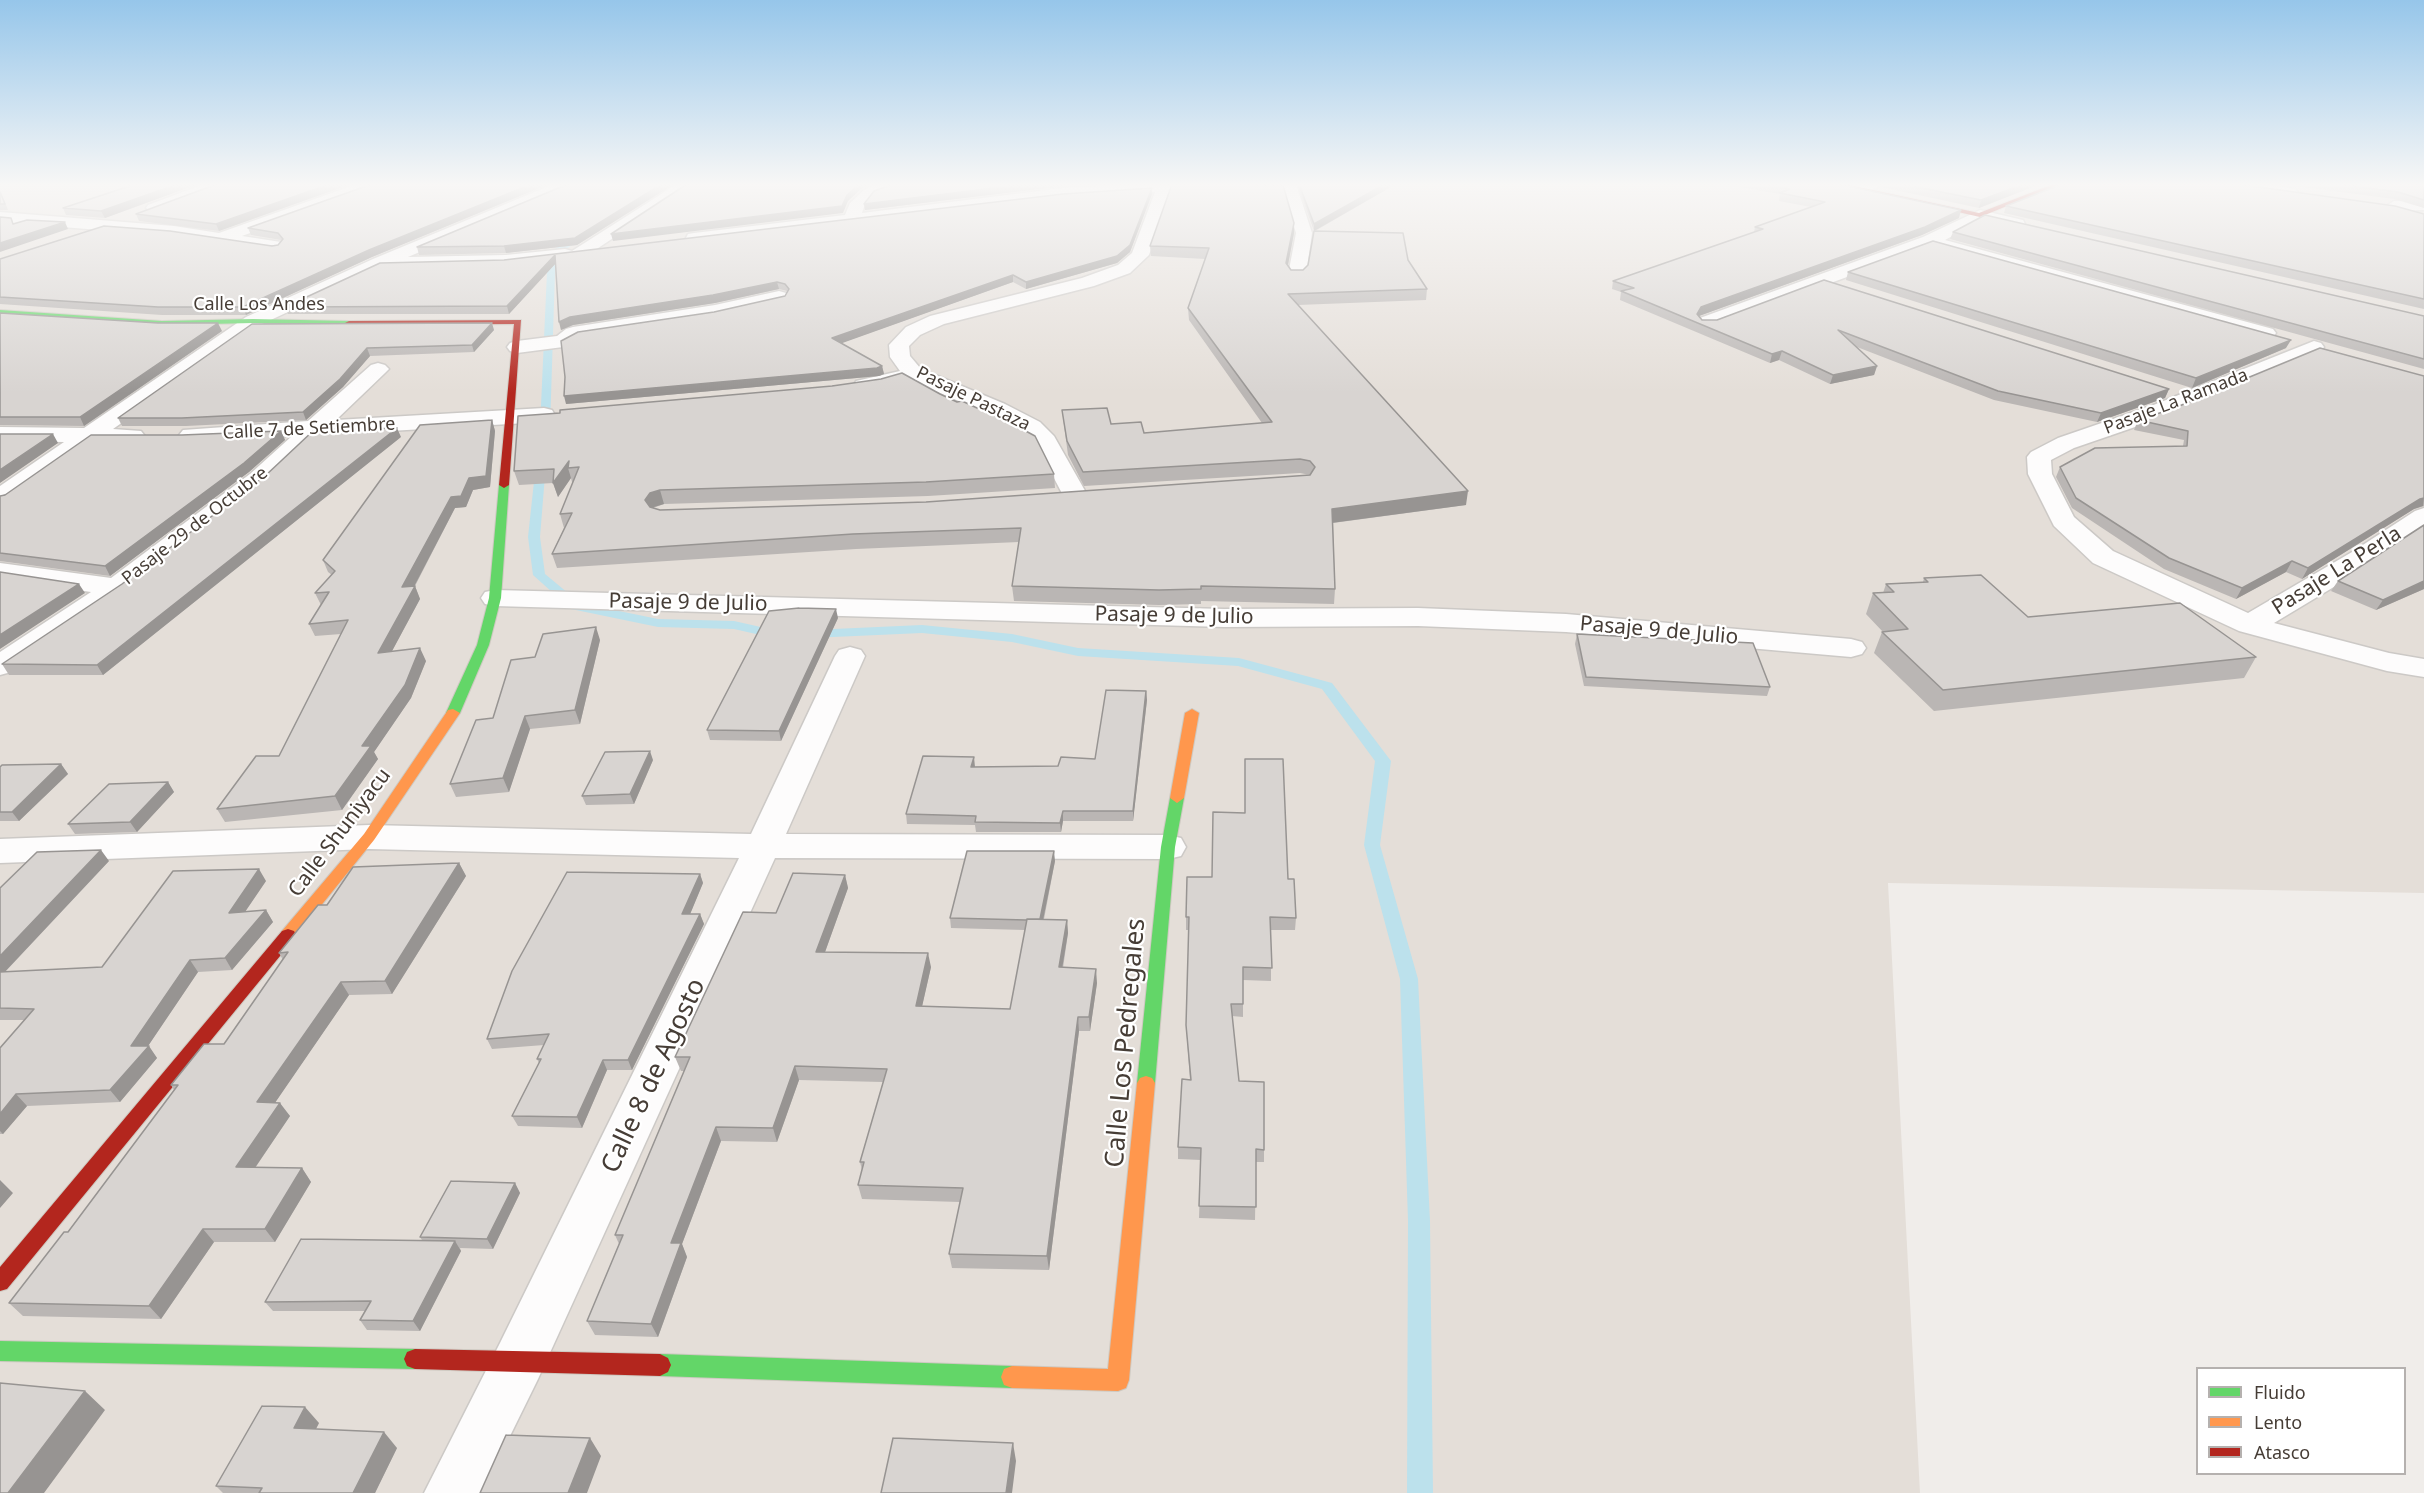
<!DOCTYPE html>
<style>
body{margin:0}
#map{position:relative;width:2424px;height:1493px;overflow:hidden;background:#f0edea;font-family:"Noto Sans",sans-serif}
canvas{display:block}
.legend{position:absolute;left:2196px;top:1367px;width:210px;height:108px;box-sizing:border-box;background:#fff;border:2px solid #b5b1af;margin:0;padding:8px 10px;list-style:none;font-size:18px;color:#463d36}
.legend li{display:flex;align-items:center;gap:12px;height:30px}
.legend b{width:30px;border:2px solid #b5b1af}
</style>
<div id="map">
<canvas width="2424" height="1493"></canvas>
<ul class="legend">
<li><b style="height:8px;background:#63d668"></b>Fluido</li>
<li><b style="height:8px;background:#ff974d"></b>Lento</li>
<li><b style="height:8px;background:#b3261e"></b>Atasco</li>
</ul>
</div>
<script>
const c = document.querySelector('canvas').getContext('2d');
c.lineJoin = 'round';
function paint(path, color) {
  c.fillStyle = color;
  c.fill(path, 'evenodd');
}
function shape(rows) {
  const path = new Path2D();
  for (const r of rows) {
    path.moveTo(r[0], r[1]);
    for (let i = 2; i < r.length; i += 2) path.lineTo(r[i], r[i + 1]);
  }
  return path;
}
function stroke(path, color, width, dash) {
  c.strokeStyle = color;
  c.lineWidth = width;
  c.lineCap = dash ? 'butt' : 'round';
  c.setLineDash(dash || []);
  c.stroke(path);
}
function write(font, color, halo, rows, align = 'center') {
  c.font = font + ' "Noto Sans",sans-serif';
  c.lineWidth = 4.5;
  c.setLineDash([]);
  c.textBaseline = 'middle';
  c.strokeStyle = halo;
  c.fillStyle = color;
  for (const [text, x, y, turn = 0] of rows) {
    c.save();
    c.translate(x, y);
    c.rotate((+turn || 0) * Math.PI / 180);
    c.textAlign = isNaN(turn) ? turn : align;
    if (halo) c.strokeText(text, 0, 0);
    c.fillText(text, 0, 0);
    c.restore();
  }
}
paint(shape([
 [0,184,2424,184,2424,893,1888,883,1920,1493,0,1493]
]), '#e4ded8');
paint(shape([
 [579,234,586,236,560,253,555,272,550,428,545,431,540,428,547,272,553,250,579,234],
 [541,460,546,463,540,537,545,574,580,603,658,619,734,621,783,632,785,635,783,638,778,639,734,629,658,627,571,609,533,575,528,537,536,463,541,460],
 [922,625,1012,634,1078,648,1239,658,1332,683,1391,761,1380,845,1418,979,1430,1221,1433,1493,1407,1493,1408,1221,1400,979,1364,845,1375,761,1322,689,1238,666,1078,656,1012,642,922,633,811,638,804,634,811,630,922,625]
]), '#bce1ec');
const street = shape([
 [204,184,225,184,222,187,160,211,154,213,146,208,148,205,204,184],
 [357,184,379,184,376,187,242,236,281,242,284,246,281,250,275,251,174,236,0,222,0,212,174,226,219,233,357,184],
 [554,184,574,184,571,187,408,257,506,255,565,249,572,251,677,184,695,184,586,256,580,257,573,255,565,259,506,265,382,268,260,325,113,429,141,431,145,436,141,441,94,442,9,502,0,505,0,486,64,442,0,441,0,427,84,428,246,317,373,259,554,184],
 [878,184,898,184,895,187,874,196,864,207,862,213,1063,188,1142,184,1296,184,1312,233,1306,275,1303,279,1297,280,1291,279,1288,275,1296,233,1284,193,1171,192,1149,255,1130,273,1094,286,944,324,920,335,909,346,910,356,921,369,1005,404,1040,422,1054,436,1088,496,1084,501,1075,504,1066,501,1036,444,1024,432,989,414,912,381,882,390,864,392,856,391,853,386,856,381,900,371,890,357,889,345,906,327,930,316,1082,278,1118,265,1132,253,1155,192,1063,198,694,243,688,242,686,238,688,234,694,233,845,215,850,203,864,190,878,184],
 [1860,184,1881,184,1878,187,1863,193,1855,188,1860,184],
 [2227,184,2264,184,2295,189,2298,192,2290,197,2235,189,2227,184],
 [2424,200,2424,210,2394,211,2386,206,2394,201,2424,200],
 [1980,210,2023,220,2025,224,2017,229,1982,220,1945,240,2273,329,2276,333,2273,337,2259,337,1931,246,1714,326,1700,326,1697,322,1700,318,1923,237,1980,210],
 [779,291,786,293,788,297,786,301,715,317,579,338,570,345,563,347,517,353,510,351,507,347,510,343,517,341,557,336,566,329,573,327,715,305,779,291],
 [2314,341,2321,343,2324,347,2321,351,2167,416,2074,448,2051,460,2052,474,2074,517,2113,551,2248,613,2352,552,2415,511,2424,508,2424,528,2372,564,2274,623,2389,653,2424,659,2424,677,2387,671,2239,631,2093,563,2054,526,2028,474,2027,457,2031,452,2058,438,2151,406,2314,341],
 [378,363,385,365,389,369,385,373,336,420,544,408,552,410,555,415,552,420,544,422,321,435,268,484,127,593,11,672,0,675,0,652,91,592,0,579,0,563,111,578,250,474,292,436,191,442,183,440,179,435,183,430,308,421,371,365,378,363],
 [495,590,1224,609,1418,608,1566,614,1851,639,1862,642,1866,648,1862,654,1851,657,1566,632,1418,626,1224,627,495,606,485,604,481,598,485,592,495,590],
 [850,647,861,650,865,656,786,834,1168,835,1181,838,1186,847,1181,856,1168,859,775,858,538,1379,482,1493,424,1493,500,1343,739,858,369,849,0,863,0,839,369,825,751,834,835,656,839,650,850,647]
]);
const fast = shape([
 [0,310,162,321,253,319,349,321,353,323,349,325,253,323,162,325,0,314,0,310],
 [504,482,509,485,501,598,489,645,460,713,453,717,446,713,477,645,489,598,499,485,504,482],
 [1177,793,1184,798,1175,847,1155,1083,1152,1088,1146,1090,1140,1088,1137,1083,1161,847,1170,798,1177,793],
 [0,1341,415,1349,423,1352,426,1359,423,1366,415,1369,0,1361,0,1341],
 [660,1354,1012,1366,1020,1369,1023,1377,1020,1385,1012,1388,660,1376,652,1372,649,1365,652,1358,660,1354]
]);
const slow = shape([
 [453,709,460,713,374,840,294,939,288,941,282,939,280,935,282,931,364,834,448,710,453,709],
 [1192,709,1199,713,1184,798,1177,803,1170,798,1185,713,1192,709],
 [1146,1076,1152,1078,1155,1083,1129,1380,1126,1388,1118,1391,1012,1388,1004,1385,1001,1377,1004,1369,1012,1366,1108,1369,1137,1083,1140,1078,1146,1076]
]);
const jam = shape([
 [1835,184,1845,184,1979,213,2053,184,2061,184,1980,217,1835,184],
 [521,320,509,485,504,488,499,485,514,324,349,325,345,323,349,321,521,320],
 [288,929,294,931,296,935,294,939,7,1289,0,1291,0,1267,282,931,288,929],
 [415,1349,660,1354,668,1358,671,1365,668,1372,660,1376,415,1369,407,1366,404,1359,407,1352,415,1349]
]);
stroke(street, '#ccc9c6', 3);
stroke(fast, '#cec9c1', 2);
stroke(slow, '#cec9c1', 2);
stroke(jam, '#cec9c1', 2);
paint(street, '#fdfcfc');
paint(fast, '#63d668');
paint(slow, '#ff974d');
paint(jam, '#b3261e');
paint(shape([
 [136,184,198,184,105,218,66,215,63,208],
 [217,184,351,184,219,231,139,221,136,214],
 [372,184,549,184,372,257,246,315,162,315,0,304,0,259,278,245,282,241,281,240,251,235,248,228],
 [568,184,674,184,577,245,506,253,419,255,417,247],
 [893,184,1105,184,1063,186,865,210,864,204],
 [1297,184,1396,184,1315,231,1408,260,1427,289,1426,300,1298,305,1466,505,1333,523,1335,589,1334,604,1201,601,1201,604,1159,605,1014,601,1012,586,1019,542,856,549,557,568,552,554,564,528,560,514,573,482,572,482,571,478,558,497,553,483,519,485,514,471,518,416,1054,474,1055,488,928,496,664,504,653,508,660,510,926,502,1310,475,1300,473,1084,486,1068,455,1062,410,1144,433,1262,423,1189,320,1188,308,1205,259,1151,256,1150,246,1294,233,1288,265,1291,270,1303,270,1308,265,1314,231],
 [1722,184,1838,184,1959,218,1922,235,1699,316,1702,320,1717,320,1824,280,2169,389,2165,398,2097,422,1994,400,1857,347,1877,366,1874,375,1830,384,1779,360,1770,363,1620,300,1621,292,1612,289,1613,281,1754,232,1755,227,1811,207,1779,201,1780,194],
 [1882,184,2040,184,1979,208,1881,187],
 [2280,184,2424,184,2424,208,2394,199],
 [1152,188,1152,194,1130,252,1117,263,1026,289,1013,282,841,343,882,366,884,374,879,376,566,404,714,312,785,296,787,291,779,289,715,303,573,325,561,330,556,263,509,314,288,314,285,307,504,260],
 [0,190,8,210,0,210],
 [2006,206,2424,214,2424,309,2004,213],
 [1953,232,2424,316,2424,369,1950,239],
 [1848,272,2286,348,2192,388,1846,280],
 [0,313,222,331,84,426,0,425],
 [252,324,494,330,474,352,370,356,343,387,306,420,186,426,122,426,118,418],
 [2424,376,2424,506,2414,509,2302,579,2286,572,2236,599,2164,569,2072,508,2056,477,2060,467,2183,446,2184,440,2134,430,2138,420],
 [492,420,495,431,490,487,473,490,466,507,455,508,415,586,420,599,392,651,426,661,411,698,374,752,378,759,342,810,225,822,217,809,279,756,341,634,315,636,309,624,321,605,315,593,332,575,328,572,323,560],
 [281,431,285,440,249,472,110,576,0,561,0,496,182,435],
 [401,437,103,675,9,675,2,664],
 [1924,578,2028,617,2256,657,2244,678,1934,711,1874,653,1882,632,1883,632,1866,614,1873,593,1883,593,1886,584,1923,582],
 [2338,581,2424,589,2376,610,2331,591],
 [838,618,781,741,710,740,707,730],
 [1577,634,1770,687,1767,696,1584,686,1575,644],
 [600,640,580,724,530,729,509,792,456,797,450,784,493,718,535,657],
 [1146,691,1147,700,1133,821,1063,821,1061,832,976,832,975,825,907,824,906,814,975,767,1058,766,1095,759],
 [653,760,634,804,586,805,582,796],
 [61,764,68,774,19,821,0,821,0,767],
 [168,782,174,792,137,832,75,834,68,824],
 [109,861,5,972,102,967,266,881,245,912,266,910,273,922,232,970,198,972,148,1046,157,1058,120,1102,27,1106,3,1134,0,1134,0,1048,24,1020,0,1020,0,888],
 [1055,861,1044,919,1067,920,1068,933,1063,968,1097,983,1090,1031,1079,1031,1049,1270,952,1268,949,1254,960,1202,862,1199,858,1185,862,1170,860,1162,883,1082,799,1080,777,1142,721,1141,682,1244,687,1257,658,1337,595,1335,587,1321,619,1244,615,1235,684,1071,681,1071,675,1057,776,913,845,875,848,888,825,952,931,967,922,1006,1010,1009,1025,930,951,928,950,918],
 [459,863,466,876,392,994,349,995,275,1102,290,1116,255,1168,302,1168,311,1182,275,1242,214,1242,161,1319,23,1316,9,1303,68,1232,174,1090,171,1085,224,1044,283,960,279,953,327,905],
 [700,874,703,883,690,914,700,914,704,924,632,1070,607,1070,582,1128,518,1126,512,1116,539,1063,537,1059,544,1045,492,1049,487,1039],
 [1288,879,1296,918,1295,930,1271,930,1271,981,1243,980,1243,1017,1232,1016,1239,1081,1264,1150,1264,1162,1256,1162,1255,1220,1199,1218,1201,1160,1178,1159,1178,1147,1190,1080,1186,1025,1189,930,1186,930,1186,917],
 [515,1183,520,1193,493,1249,460,1248,461,1251,420,1331,367,1330,360,1320,365,1311,273,1311,265,1302,422,1240,420,1237],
 [319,1423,316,1429,397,1448,375,1493,223,1493,216,1486]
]), '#bab6b4');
paint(shape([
 [178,184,198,184,105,218,101,211],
 [330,184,351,184,219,231,216,224],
 [532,184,549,184,372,257,246,315,243,307,369,250],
 [662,184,674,184,577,245,506,253,504,246],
 [860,184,874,184,862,188,848,201,843,213,613,241,611,234,847,195],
 [1027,184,1063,184,1063,186,865,210,864,204],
 [1385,184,1396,184,1314,231,1314,224],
 [2024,184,2040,184,1979,208,1981,200],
 [1152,188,1152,194,1130,252,1117,263,1026,289,1026,282],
 [1961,210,1959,218,1922,235,1699,316,1697,314,1701,307],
 [65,222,68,229,0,252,0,243],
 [1294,223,1294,233,1286,275,1286,263],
 [555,255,557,262,509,314,507,306],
 [1013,275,1013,282,834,346,832,338],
 [777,282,779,289,715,303,573,325,561,330,559,322,570,317],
 [218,323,222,331,84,426,80,417],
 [492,323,494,330,474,352,472,345],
 [2291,340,2286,348,2192,388,2196,378],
 [367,348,370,356,343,387,306,420,303,412],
 [1782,351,1779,360,1770,363,1772,354],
 [882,366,884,374,879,376,566,404,564,396],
 [1877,366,1874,375,1830,384,1833,375],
 [2169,389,2165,398,2097,422,2101,413],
 [492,420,495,431,490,487,473,490,466,507,455,508,407,600,402,587],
 [397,428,401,437,103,675,97,665],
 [281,431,285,440,249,472,110,576,105,566],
 [53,434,58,443,0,483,0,470],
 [569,461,568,468,571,478,558,497,553,483],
 [660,490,664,504,654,507,649,514,645,500,650,493],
 [1468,491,1466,505,1331,523,1332,509],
 [2424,498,2423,506,2414,509,2302,579,2308,568,2420,499],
 [2292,561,2286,572,2236,599,2242,588],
 [2424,581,2424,589,2376,610,2383,600],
 [79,584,85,593,0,649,0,635],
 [415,586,420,599,384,666,378,653],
 [836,609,838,618,781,741,779,731],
 [596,627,600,640,580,724,575,710],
 [420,648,426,661,411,698,374,752,378,759,342,810,335,796,362,746],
 [1146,691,1147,700,1133,821,1133,811],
 [525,716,530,729,509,792,503,778],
 [650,751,653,760,634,804,630,794],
 [974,757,975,767,971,767],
 [61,764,68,774,19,821,12,812],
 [168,782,174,792,137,832,130,822],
 [1063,811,1063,821,1061,832,1060,823],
 [101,850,109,861,0,977,0,956],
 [1054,851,1055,861,1041,930,1040,920],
 [459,863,466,876,392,994,385,981],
 [259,869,266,881,236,925,229,913],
 [700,874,703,883,686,924,682,914],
 [845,875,848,888,820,966,816,952],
 [266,910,273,922,232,970,225,958],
 [700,914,704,924,632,1070,628,1060],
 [1067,920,1068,933,1060,981,1059,967],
 [928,953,931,967,919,1020,916,1006],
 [190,960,198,972,146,1049,149,1046,157,1058,120,1102,110,1090,131,1046],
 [1096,969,1097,983,1090,1031,1089,1017],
 [341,982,349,995,266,1116,257,1102],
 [1078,1017,1079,1031,1049,1270,1047,1256],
 [603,1060,607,1070,582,1128,577,1117],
 [795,1066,799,1080,777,1142,773,1128],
 [16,1094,27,1106,3,1134,0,1131,0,1114],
 [280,1103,290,1116,246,1181,236,1167],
 [716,1127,721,1141,682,1244,687,1257,658,1337,651,1324,671,1243],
 [302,1168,311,1182,275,1242,265,1229],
 [0,1180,13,1193,0,1208],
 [515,1183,520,1193,493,1249,487,1239],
 [203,1229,214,1242,161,1319,149,1306],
 [455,1241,461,1251,420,1331,413,1321],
 [85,1391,105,1410,44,1493,8,1493],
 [305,1407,319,1423,308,1444,294,1428],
 [384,1432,397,1448,375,1493,353,1493],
 [590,1438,601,1456,587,1493,568,1493],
 [1013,1443,1016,1461,1012,1493,1006,1493]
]), '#979492');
const building = shape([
 [136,184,178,184,101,211,63,208,136,184],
 [217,184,330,184,216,224,136,214,217,184],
 [372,184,532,184,369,250,243,307,158,307,0,297,0,259,104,226,170,231,272,246,278,245,283,239,278,233,248,228,372,184],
 [568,184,662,184,575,238,504,246,417,247,568,184],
 [687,184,860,184,847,195,842,206,611,234,687,184],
 [893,184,1027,184,864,204,874,191,893,184],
 [1172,184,1283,185,1294,223,1286,263,1291,270,1303,270,1308,265,1314,231,1403,233,1408,260,1427,289,1288,294,1468,491,1332,509,1335,589,1201,586,1201,589,1159,590,1012,586,1021,528,853,534,552,554,572,513,560,514,579,467,568,468,569,461,553,483,554,469,514,471,518,416,560,413,560,410,832,386,881,379,902,373,940,394,957,402,962,401,977,408,981,407,1035,436,1054,474,926,482,660,490,650,493,645,500,650,507,660,510,926,502,1310,475,1315,467,1310,461,1300,459,1083,472,1067,441,1062,410,1107,408,1111,424,1141,422,1144,433,1272,422,1188,308,1209,248,1150,246,1172,184],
 [1299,184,1385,184,1314,224,1299,184],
 [1762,184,1838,184,1961,210,1925,227,1701,307,1697,314,1702,320,1717,320,1824,280,2169,389,2101,413,1998,391,1838,330,1877,366,1833,375,1782,351,1772,354,1621,291,1634,288,1613,281,1763,229,1755,227,1825,202,1780,193,1790,189,1762,184],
 [1902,184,2024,184,1981,200,1902,184],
 [2062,184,2237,184,2395,206,2424,214,2424,299,2006,206,2062,184],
 [2337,184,2424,184,2424,200,2398,192,2337,184],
 [1152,188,1130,245,1117,256,1026,282,1013,275,832,338,882,366,877,368,564,396,565,377,561,341,578,332,714,312,785,296,789,289,785,284,777,282,713,295,570,317,559,322,555,255,507,306,285,307,380,263,504,260,1063,194,1152,188],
 [0,192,5,204,0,204,0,192],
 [1985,215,2424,316,2424,359,1953,232,1985,215],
 [0,217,11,218,13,224,27,220,65,222,0,243,0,217],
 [1933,241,2291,340,2196,378,1848,272,1933,241],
 [0,313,158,323,218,323,80,417,0,417,0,313],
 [492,323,472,345,367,348,340,379,303,412,182,418,118,418,252,324,492,323],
 [2320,348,2424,376,2424,498,2420,499,2308,568,2292,561,2242,588,2169,558,2076,498,2060,467,2095,448,2187,446,2188,431,2138,420,2172,409,2320,348],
 [492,420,486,476,469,478,461,496,451,497,402,587,415,586,378,653,420,648,405,685,362,746,371,746,335,796,217,809,256,756,279,756,348,620,309,624,329,592,315,593,335,571,323,560,420,425,492,420],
 [397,428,97,665,2,664,122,584,265,476,314,430,397,428],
 [281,431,244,463,105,566,0,553,0,496,5,495,91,435,182,435,281,431],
 [0,434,53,434,0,470,0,434],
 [2424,525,2424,581,2383,600,2338,581,2424,525],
 [0,572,79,584,0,635,0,572],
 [1981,575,2028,617,2180,603,2256,657,1943,690,1882,632,1908,629,1873,593,1894,592,1886,584,1928,582,1924,578,1981,575],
 [799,608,836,609,779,731,707,730,769,611,799,608],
 [596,627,575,710,525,716,503,778,450,784,476,720,493,718,511,660,535,657,543,634,596,627],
 [1577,634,1753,643,1770,687,1586,677,1577,634],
 [1106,690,1146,691,1133,811,1063,811,1060,823,975,822,976,816,906,814,923,756,974,757,971,767,1058,766,1061,757,1095,759,1106,690],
 [650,751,630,794,582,796,605,752,650,751],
 [1245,759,1283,759,1288,879,1294,879,1296,918,1270,917,1272,968,1243,967,1243,1004,1231,1004,1239,1081,1264,1082,1264,1150,1256,1149,1256,1207,1199,1206,1201,1148,1178,1147,1182,1079,1191,1080,1186,1025,1189,917,1186,917,1187,877,1212,877,1213,812,1245,813,1245,759],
 [61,764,12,812,0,812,0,767,2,765,61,764],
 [168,782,130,822,68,824,109,784,168,782],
 [101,850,0,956,0,888,37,852,101,850],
 [967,851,1054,851,1040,919,1027,919,1026,920,950,918,967,851],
 [459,863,385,981,341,982,257,1102,280,1103,236,1167,302,1168,265,1229,203,1229,149,1306,9,1303,64,1232,68,1232,178,1085,171,1085,204,1044,224,1044,288,952,279,953,318,905,327,905,353,867,459,863],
 [259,869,229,913,266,910,225,958,190,960,131,1046,149,1046,110,1090,16,1094,0,1114,0,1048,34,1009,0,1008,0,972,102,967,173,871,259,869],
 [567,872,700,874,682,914,700,914,628,1060,603,1060,577,1117,512,1116,541,1059,537,1059,549,1034,487,1039,512,971,567,872],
 [793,873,845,875,816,952,928,953,916,1006,1010,1009,1027,919,1067,920,1059,967,1096,969,1089,1017,1078,1017,1047,1256,949,1254,963,1188,858,1185,864,1162,860,1162,887,1069,795,1066,773,1128,716,1127,671,1243,681,1243,651,1324,587,1321,623,1235,615,1235,690,1057,675,1057,743,912,776,913,793,873],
 [451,1181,515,1183,487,1239,420,1237,451,1181],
 [301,1239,455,1241,413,1321,360,1320,371,1301,265,1302,301,1239],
 [0,1383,85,1391,8,1493,0,1493,0,1383],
 [262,1406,305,1407,294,1428,384,1432,353,1493,259,1493,262,1488,216,1486,262,1406],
 [506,1435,590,1438,568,1493,480,1493,506,1435],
 [893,1438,1013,1443,1006,1493,881,1493,893,1438]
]);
paint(building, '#d8d4d1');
stroke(building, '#979492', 1.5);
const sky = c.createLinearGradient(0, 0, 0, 393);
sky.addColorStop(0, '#96c6ea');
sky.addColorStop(0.47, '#f8f7f6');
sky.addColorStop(1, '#f8f7f600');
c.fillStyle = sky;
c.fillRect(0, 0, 2424, 393);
write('18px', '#463d36', '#fff', [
 ["Calle Los Andes",259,305],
 ["Pasaje Pastaza",973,399,26],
 ["Pasaje La Ramada",2176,402,-21],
 ["Calle 7 de Setiembre",309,429,-3],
 ["Pasaje 29 de Octubre",195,526,-38]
]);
write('21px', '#463d36', '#fff', [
 ["Pasaje La Perla",2337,571,-32],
 ["Pasaje 9 de Julio",688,603,1],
 ["Pasaje 9 de Julio",1174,616,1],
 ["Pasaje 9 de Julio",1659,631,5],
 ["Calle Shuniyacu",340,833,-53]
]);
write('26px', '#463d36', '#fff', [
 ["Calle Los Pedregales",1126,1043,-85],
 ["Calle 8 de Agosto",654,1076,-65]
]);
</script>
